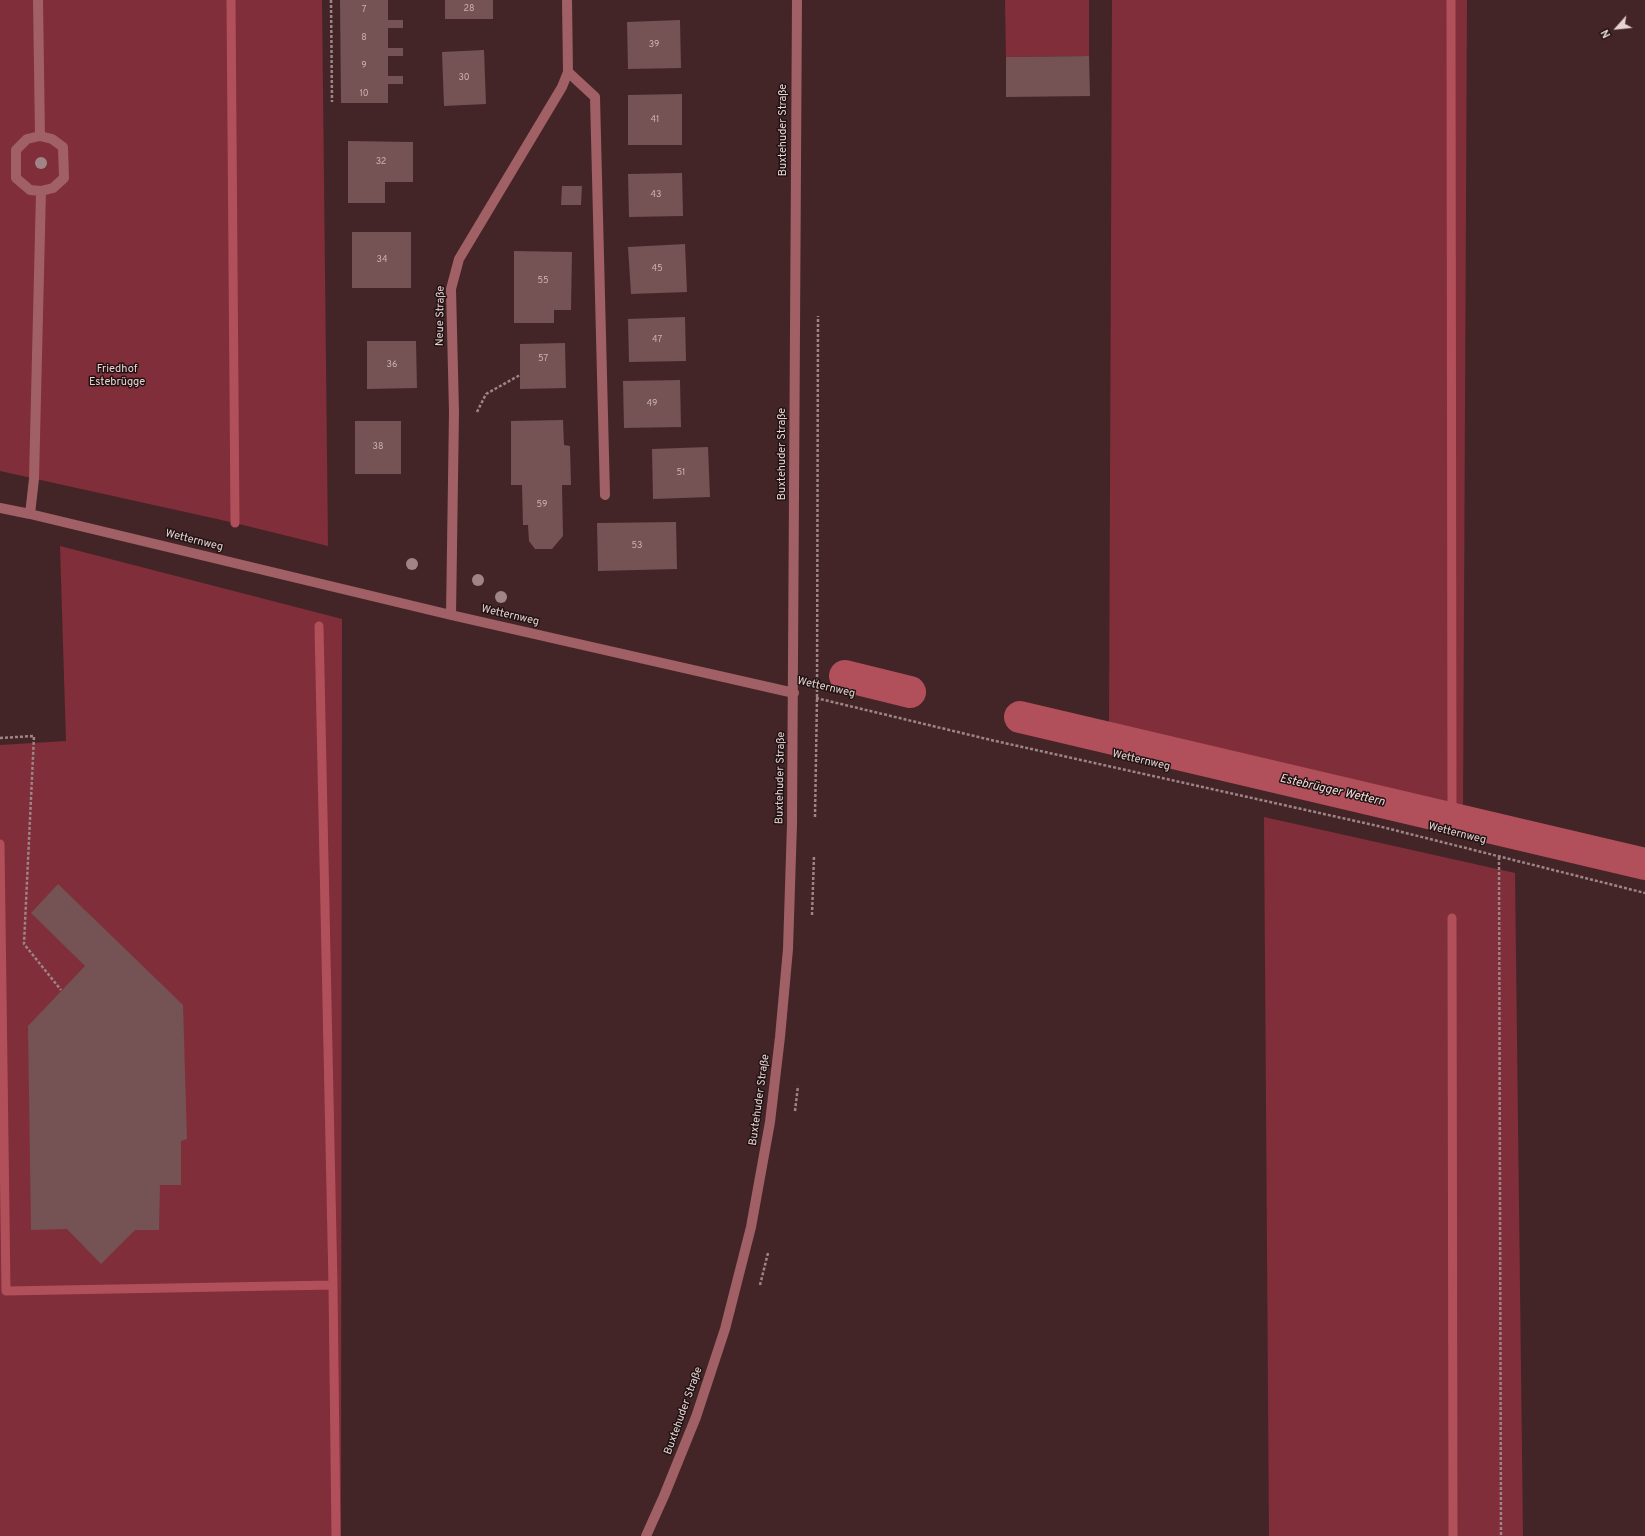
<!DOCTYPE html>
<meta charset="utf-8">
<style>
body{margin:0}
#map{position:relative;width:1645px;height:1536px;overflow:hidden;background:#442527;font-family:Overpass,sans-serif}
canvas{display:block}
.north{position:absolute;left:1597px;top:8px;width:40px;height:40px;-webkit-text-stroke:3px #211313;paint-order:stroke;rotate:243deg;font-size:11px;font-weight:700;line-height:16px;text-align:center;color:#e8d3d3}
.north::after{content:'';display:block;margin:auto;width:14px;height:18px;background:#e8d3d3;clip-path:polygon(50% 0,100% 100%,50% 72%,0 100%)}
</style>
<div id="map">
<canvas width="1645" height="1536"></canvas>
<div class="north">N</div>
</div>
<script>
const c = document.querySelector('canvas').getContext('2d');
c.lineJoin = 'round';
function paint(path, color) {
  c.fillStyle = color;
  c.fill(path, 'evenodd');
}
function shape(rows) {
  const path = new Path2D();
  for (const r of rows) {
    path.moveTo(r[0], r[1]);
    for (let i = 2; i < r.length; i += 2) path.lineTo(r[i], r[i + 1]);
  }
  return path;
}
function stroke(path, color, width, dash) {
  c.strokeStyle = color;
  c.lineWidth = width;
  c.lineCap = dash ? 'butt' : 'round';
  c.setLineDash(dash || []);
  c.stroke(path);
}
function write(font, color, halo, rows, align = 'center') {
  c.font = font + ' Overpass,sans-serif';
  c.lineWidth = 3;
  c.setLineDash([]);
  c.textBaseline = 'middle';
  c.strokeStyle = halo;
  c.fillStyle = color;
  for (const [text, x, y, turn = 0] of rows) {
    c.save();
    c.translate(x, y);
    c.rotate((+turn || 0) * Math.PI / 180);
    c.textAlign = isNaN(turn) ? turn : align;
    if (halo) c.strokeText(text, 0, 0);
    c.fillText(text, 0, 0);
    c.restore();
  }
}
paint(shape([
 [0,0,322,0,328,546,235,523,0,471],
 [1005,0,1089,0,1089,56,1006,57],
 [1112,0,1467,0,1463,810,1109,726],
 [60,546,342,619,341,1536,0,1536,0,745,66,741],
 [1264,817,1515,873,1523,1536,1269,1536]
]), '#802e39');
stroke(shape([
 [231,0,235,523],
 [1451,0,1452,819],
 [319,626,333,1285,336,1536],
 [0,844,6,1291,333,1285],
 [1452,918,1453,1536]
]), '#b1505b', 9);
stroke(shape([
 [845,676,910,692],
 [1020,717,1645,864]
]), '#b1505b', 32);
paint(shape([
 [340,0,388,0,388,20,403,20,403,28,388,28,388,48,403,48,403,56,388,56,388,76,403,76,403,84,388,84,388,103,341,103],
 [445,0,493,0,493,19,445,19],
 [680,20,681,68,628,69,627,22],
 [484,50,486,104,444,106,442,52],
 [1089,56,1090,96,1006,97,1006,57],
 [682,94,682,145,628,145,628,95],
 [348,141,413,142,413,182,385,182,385,203,348,203],
 [682,173,683,216,629,217,628,174],
 [562,186,582,186,581,205,561,205],
 [352,232,411,232,411,288,352,288],
 [685,244,687,292,631,294,628,247],
 [514,251,572,252,571,310,554,310,554,323,514,323],
 [685,317,686,361,629,362,628,319],
 [367,341,416,341,417,388,367,389],
 [565,343,566,388,520,389,520,344],
 [680,380,681,427,624,428,623,381],
 [563,420,564,445,570,446,571,485,562,485,563,536,552,549,535,549,529,541,528,525,523,525,522,485,511,485,511,421],
 [355,421,401,421,401,474,355,474],
 [708,447,710,497,653,499,652,449],
 [676,522,677,569,598,571,597,523],
 [58,884,183,1005,187,1139,181,1141,181,1185,160,1185,159,1230,135,1230,101,1264,67,1229,31,1230,28,1026,85,966,31,913]
]), '#755254');
stroke(shape([
 [331,0,332,102],
 [477,412,486,394,520,375],
 [816,698,991,740,1378,826,1645,893],
 [0,738,34,736,24,944,61,990],
 [815,817,817,698,818,316],
 [1499,857,1501,1536],
 [812,915,814,856],
 [795,1111,798,1086],
 [760,1285,768,1253]
]), '#9d8485', 2.5, [3, 2]);
stroke(shape([
 [38,0,40,136],
 [568,72,595,97,605,495],
 [40,136,52,139,63,147,64,178,53,188,41,191,30,190,16,178,16,150,27,139,40,136],
 [0,508,30,514,451,615,794,693],
 [30,514,34,479,41,191],
 [451,615,454,412,451,289,459,259,562,87,568,72,567,0],
 [646,1536,664,1496,696,1417,725,1329,751,1227,770,1122,780,1037,788,949,792,824,797,0]
]), '#a06065', 10);
c.fillStyle = '#a18485';
for (const [x, y] of [
 [41,163],
 [412,564],
 [478,580],
 [501,597]
]) {
  c.beginPath();
  c.arc(x, y, 6, 0, 2 * Math.PI);
  c.fill();
}
write('9px', '#cbb3b3', null, [
 ["28",469,9],
 ["7",364,10],
 ["8",364,38],
 ["39",654,45],
 ["9",364,66],
 ["30",464,78],
 ["10",364,94],
 ["41",655,120],
 ["32",381,162],
 ["43",656,195],
 ["34",382,260],
 ["45",657,269],
 ["55",543,281],
 ["47",657,340],
 ["57",543,359],
 ["36",392,365],
 ["49",652,404],
 ["38",378,447],
 ["51",681,473],
 ["59",542,505],
 ["53",637,546]
]);
write('11px', '#e8d3d3', '#211313', [
 ["Buxtehuder Straße",784,130,-90],
 ["Neue Straße",441,316,-89],
 ["Buxtehuder Straße",783,454,-90],
 ["Wetternweg",194,541,14],
 ["Wetternweg",510,616,13],
 ["Wetternweg",826,688,13],
 ["Wetternweg",1141,761,13],
 ["Buxtehuder Straße",781,778,-89],
 ["Wetternweg",1457,834,14],
 ["Buxtehuder Straße",760,1100,-82],
 ["Buxtehuder Straße",684,1411,-70]
]);
write('11px', '#edd1d2', '#211313', [
 ["Friedhof",117,370],
 ["Estebrügge",117,383]
]);
write('italic 12px', '#f5d9da', '#211313', [
 ["Estebrügger Wettern",1332,791,13]
]);
</script>
